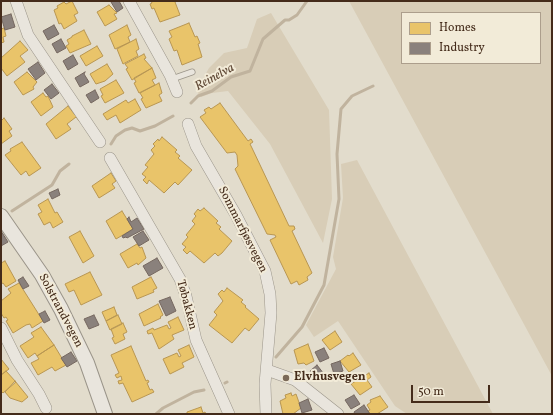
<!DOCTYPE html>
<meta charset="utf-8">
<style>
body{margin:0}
#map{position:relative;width:553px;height:415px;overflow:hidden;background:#e2dccc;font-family:Vollkorn,serif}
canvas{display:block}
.frame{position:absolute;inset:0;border:2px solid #442b1a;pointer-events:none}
.legend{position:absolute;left:401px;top:12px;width:140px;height:52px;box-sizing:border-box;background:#f2ebd8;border:1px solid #ac9e8c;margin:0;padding:5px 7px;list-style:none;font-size:12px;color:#442b1a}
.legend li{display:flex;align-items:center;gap:8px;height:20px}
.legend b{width:20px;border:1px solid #ac9e8c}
.scale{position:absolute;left:411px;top:385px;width:79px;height:18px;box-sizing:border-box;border:2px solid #442b1a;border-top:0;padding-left:5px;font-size:12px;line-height:14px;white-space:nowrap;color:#442b1a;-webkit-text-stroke:3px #f2ebd8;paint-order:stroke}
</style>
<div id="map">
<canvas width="553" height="415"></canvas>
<div class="frame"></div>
<ul class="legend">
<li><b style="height:11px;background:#e9c46a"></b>Homes</li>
<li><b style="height:11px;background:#8a817c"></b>Industry</li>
</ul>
<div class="scale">50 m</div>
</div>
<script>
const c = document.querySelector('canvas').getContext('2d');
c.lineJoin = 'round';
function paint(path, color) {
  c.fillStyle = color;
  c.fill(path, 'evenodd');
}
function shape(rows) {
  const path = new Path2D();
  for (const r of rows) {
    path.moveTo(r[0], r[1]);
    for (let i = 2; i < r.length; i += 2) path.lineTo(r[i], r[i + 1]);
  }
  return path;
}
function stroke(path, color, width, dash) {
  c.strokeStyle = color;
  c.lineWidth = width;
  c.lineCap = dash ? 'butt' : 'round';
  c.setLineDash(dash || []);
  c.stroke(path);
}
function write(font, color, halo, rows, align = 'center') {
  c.font = font + ' Vollkorn,serif';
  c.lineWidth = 4;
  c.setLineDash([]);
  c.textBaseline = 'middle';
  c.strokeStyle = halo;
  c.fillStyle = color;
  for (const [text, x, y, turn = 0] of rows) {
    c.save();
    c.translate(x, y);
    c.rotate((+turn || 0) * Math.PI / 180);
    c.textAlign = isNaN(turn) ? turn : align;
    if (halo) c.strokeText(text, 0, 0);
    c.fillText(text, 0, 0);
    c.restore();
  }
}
paint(shape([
 [349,1,552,1,552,376],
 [402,13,540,13,540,63,402,63],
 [271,13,329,110,332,199,323,243,270,144,228,91,212,93,201,97,196,91,209,68,224,53,247,48,257,19],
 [357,160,493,414,407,414,395,406,338,321,314,337,306,325,336,269,333,257,343,198,341,164]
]), '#d8cdb7');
const homes = shape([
 [72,1,78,13,74,15,77,21,64,29,61,23,59,24,54,10,58,8,57,6,64,2,66,4,72,1],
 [151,1,177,1,175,2,180,15,160,22,154,8,152,9,150,4,152,3,151,1],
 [109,5,117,13,114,14,117,19,105,26,97,12,109,5],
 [189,23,195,37,197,36,200,43,198,44,202,57,182,65,177,50,174,51,169,39,172,37,169,31,189,23],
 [127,25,131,35,128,37,130,42,115,49,109,35,127,25],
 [4,28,6,36,3,37,4,42,1,43,1,29,4,28],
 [84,30,91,44,70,53,66,46,69,44,67,40,72,37,72,36,84,30],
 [136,39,139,49,136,51,138,56,123,64,117,49,136,39],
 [20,41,28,50,20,56,25,62,7,76,1,68,1,58,20,41],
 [97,46,103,56,86,66,80,56,97,46],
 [144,54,146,58,144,59,152,68,132,80,126,69,128,68,125,64,144,54],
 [107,64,113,74,105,81,96,84,90,74,107,64],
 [152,68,156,78,152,80,155,85,139,93,134,83,136,82,134,78,152,68],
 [27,72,37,82,33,87,34,89,23,95,14,82,27,72],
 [116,80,124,93,105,103,101,96,103,95,100,89,116,80],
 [159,83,162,93,159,95,162,101,146,108,141,99,143,98,140,93,159,83],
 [43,93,46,97,48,96,53,107,41,116,31,102,43,93],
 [135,99,141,110,120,123,116,115,107,120,103,114,126,100,128,103,135,99],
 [220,103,248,141,251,139,253,142,250,144,252,148,289,226,294,226,295,229,292,231,312,273,307,277,308,280,299,285,297,281,291,284,270,240,276,237,275,235,267,234,235,169,238,166,237,155,235,152,227,153,200,117,206,113,204,110,209,107,211,109,220,103],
 [68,106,75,115,77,113,80,122,76,117,67,124,71,129,56,139,46,124,68,106],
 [4,118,12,129,9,131,12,136,1,144,1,121,4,118],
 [162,137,177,150,175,152,180,156,178,158,192,170,178,185,175,182,164,193,149,180,147,184,143,180,146,177,142,174,148,167,145,165,154,154,151,150,155,146,153,144,158,139,159,141,162,137],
 [22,142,41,168,29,176,26,171,21,175,5,155,11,151,10,149,22,142],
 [111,173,116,181,112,184,115,188,99,198,92,186,111,173],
 [48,199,55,213,57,212,63,222,53,228,50,222,44,225,38,214,42,212,38,205,48,199],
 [204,208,218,221,216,223,221,227,219,229,232,241,222,253,218,256,215,253,204,263,190,251,187,254,183,250,186,247,182,244,188,237,186,235,195,224,192,221,196,216,194,214,198,209,200,211,204,208],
 [122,211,133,229,116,239,106,221,122,211],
 [80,231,94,256,83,263,69,237,80,231],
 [137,244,140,248,142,247,146,258,138,265,137,263,128,268,120,254,137,244],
 [5,261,16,281,6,287,3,283,1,284,1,263,5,261],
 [90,272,102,295,81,305,74,290,69,292,65,284,90,272],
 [151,277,157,288,153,290,154,292,137,299,132,287,151,277],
 [19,283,43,321,32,328,30,324,26,325,13,333,6,321,8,320,6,317,4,318,1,313,1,301,11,293,8,289,19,283],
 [227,288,243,300,241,302,246,306,245,307,259,319,249,331,245,328,232,343,209,325,217,315,214,312,223,301,218,294,222,290,224,292,227,288],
 [158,304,163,315,160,317,161,318,144,326,139,314,158,304],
 [114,307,117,315,106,321,102,312,114,307],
 [118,315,122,324,110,330,106,321,118,315],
 [178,317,184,330,172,335,174,339,159,349,152,333,148,334,147,331,153,328,154,330,167,325,169,329,171,328,168,322,178,317],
 [123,323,127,332,123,334,125,339,115,344,112,338,114,337,111,329,123,323],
 [41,327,54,345,37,356,35,353,28,358,20,346,31,339,34,337,31,333,41,327],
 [335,331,342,342,330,350,322,340,335,331],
 [308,344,314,361,306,365,304,363,298,364,294,350,308,344],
 [54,345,66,365,55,371,52,367,38,375,31,363,39,359,37,356,54,345],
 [189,345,194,357,182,363,184,367,170,374,163,359,177,353,179,357,181,356,178,350,189,345],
 [131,346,146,381,148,380,149,382,147,383,150,390,152,389,154,392,132,402,123,383,119,384,118,381,122,380,121,376,117,378,115,375,119,373,111,355,131,346],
 [353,353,361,365,349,372,340,361,348,355,349,356,353,353],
 [1,359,9,369,1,375,1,359],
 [6,371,16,382,3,393,1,391,1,375,6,371],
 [369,373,371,377,367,380,372,387,360,395,351,384,369,373],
 [15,381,28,397,22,402,10,398,5,392,15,381],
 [291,393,292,396,296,394,301,408,293,414,283,414,280,401,286,398,285,395,291,393],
 [380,396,388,407,377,414,370,414,368,411,370,410,367,405,371,402,370,400,380,396],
 [201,407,203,413,205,412,206,414,187,414,187,412,201,407]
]);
paint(homes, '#e9c46a');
stroke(homes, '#b89652', 1);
const industry = shape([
 [114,1,119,1,123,8,117,12,111,2,114,1],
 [11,14,15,27,5,30,1,17,11,14],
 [54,25,59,34,48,40,43,31,54,25],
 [61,39,66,48,57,53,52,44,61,39],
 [73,55,78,64,68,70,63,61,73,55],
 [38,62,45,73,36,80,28,69,38,62],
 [85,72,84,74,89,82,80,87,75,78,85,72],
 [52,84,59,93,51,99,44,90,52,84],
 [95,90,99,98,91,103,86,95,95,90],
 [58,189,60,195,52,199,49,193,58,189],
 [129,217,131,222,137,218,144,229,127,238,126,237,123,238,122,236,133,229,127,219,129,217],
 [1,231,8,242,1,246,1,231],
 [143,231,149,240,139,246,133,237,143,231],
 [157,258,163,268,149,276,143,266,157,258],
 [23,277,29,286,23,289,18,280,23,277],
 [170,297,176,311,166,316,159,301,170,297],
 [45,311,50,320,44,323,39,314,45,311],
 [94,315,99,325,89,329,84,319,94,315],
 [324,348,329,358,320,362,315,352,324,348],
 [71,352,77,361,67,367,61,358,71,352],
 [340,361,343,371,334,374,331,364,340,361],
 [317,365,324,374,317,380,310,371,317,365],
 [354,395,360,404,351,409,345,400,354,395],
 [308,399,312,410,302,413,299,403,308,399],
 [364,405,370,414,355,414,354,412,364,405]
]);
paint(industry, '#8a817c');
stroke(industry, '#75675f', 1);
stroke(shape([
 [191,103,198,96,212,91,231,77,250,71,263,39,285,20,289,20,297,15,307,1],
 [111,144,116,136,125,130,132,128,140,131,155,126,173,116],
 [12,211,52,185,60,171,69,164],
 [276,357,302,327,324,285,339,199,337,154,341,109,352,96,373,86],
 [225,383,227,382],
 [156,414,163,408,194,392,204,390]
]), '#c0b39e', 3);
const service = shape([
 [172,79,192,72]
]);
const minor = shape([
 [16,1,28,35,100,142],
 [129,1,170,75,177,92],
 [188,124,196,146,236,215,265,271,270,294,271,313,265,384,266,414],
 [110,158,180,279,186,296,196,340,229,414],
 [1,328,17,360,39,394,46,408],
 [267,370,295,380,338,414]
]);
const tertiary = shape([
 [1,216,42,275,61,309,87,363,105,414]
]);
stroke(service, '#9a9489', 7);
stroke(minor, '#9a9489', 12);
stroke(tertiary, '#9a9489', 16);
stroke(service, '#e9e5dd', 5.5);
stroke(minor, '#e9e5dd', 11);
stroke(tertiary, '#e9e5dd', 14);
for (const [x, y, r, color] of [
 [286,378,4,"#7b6958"]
]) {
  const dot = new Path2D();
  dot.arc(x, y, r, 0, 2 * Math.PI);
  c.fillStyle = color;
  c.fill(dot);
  stroke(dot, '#f2ebd8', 1.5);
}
write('12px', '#442b1a', '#f2ebd8', [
 ["Sommarfjøsvegen",242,230,63],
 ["Tøbakken",186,305,75],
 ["Solstrandvegen",60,311,62]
]);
write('bold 12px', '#442b1a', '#f2ebd8', [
 ["Elvhusvegen",294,378]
], 'left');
write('italic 13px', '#604936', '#f2ebd8', [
 ["Reinelva",215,78,-29]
]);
</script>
